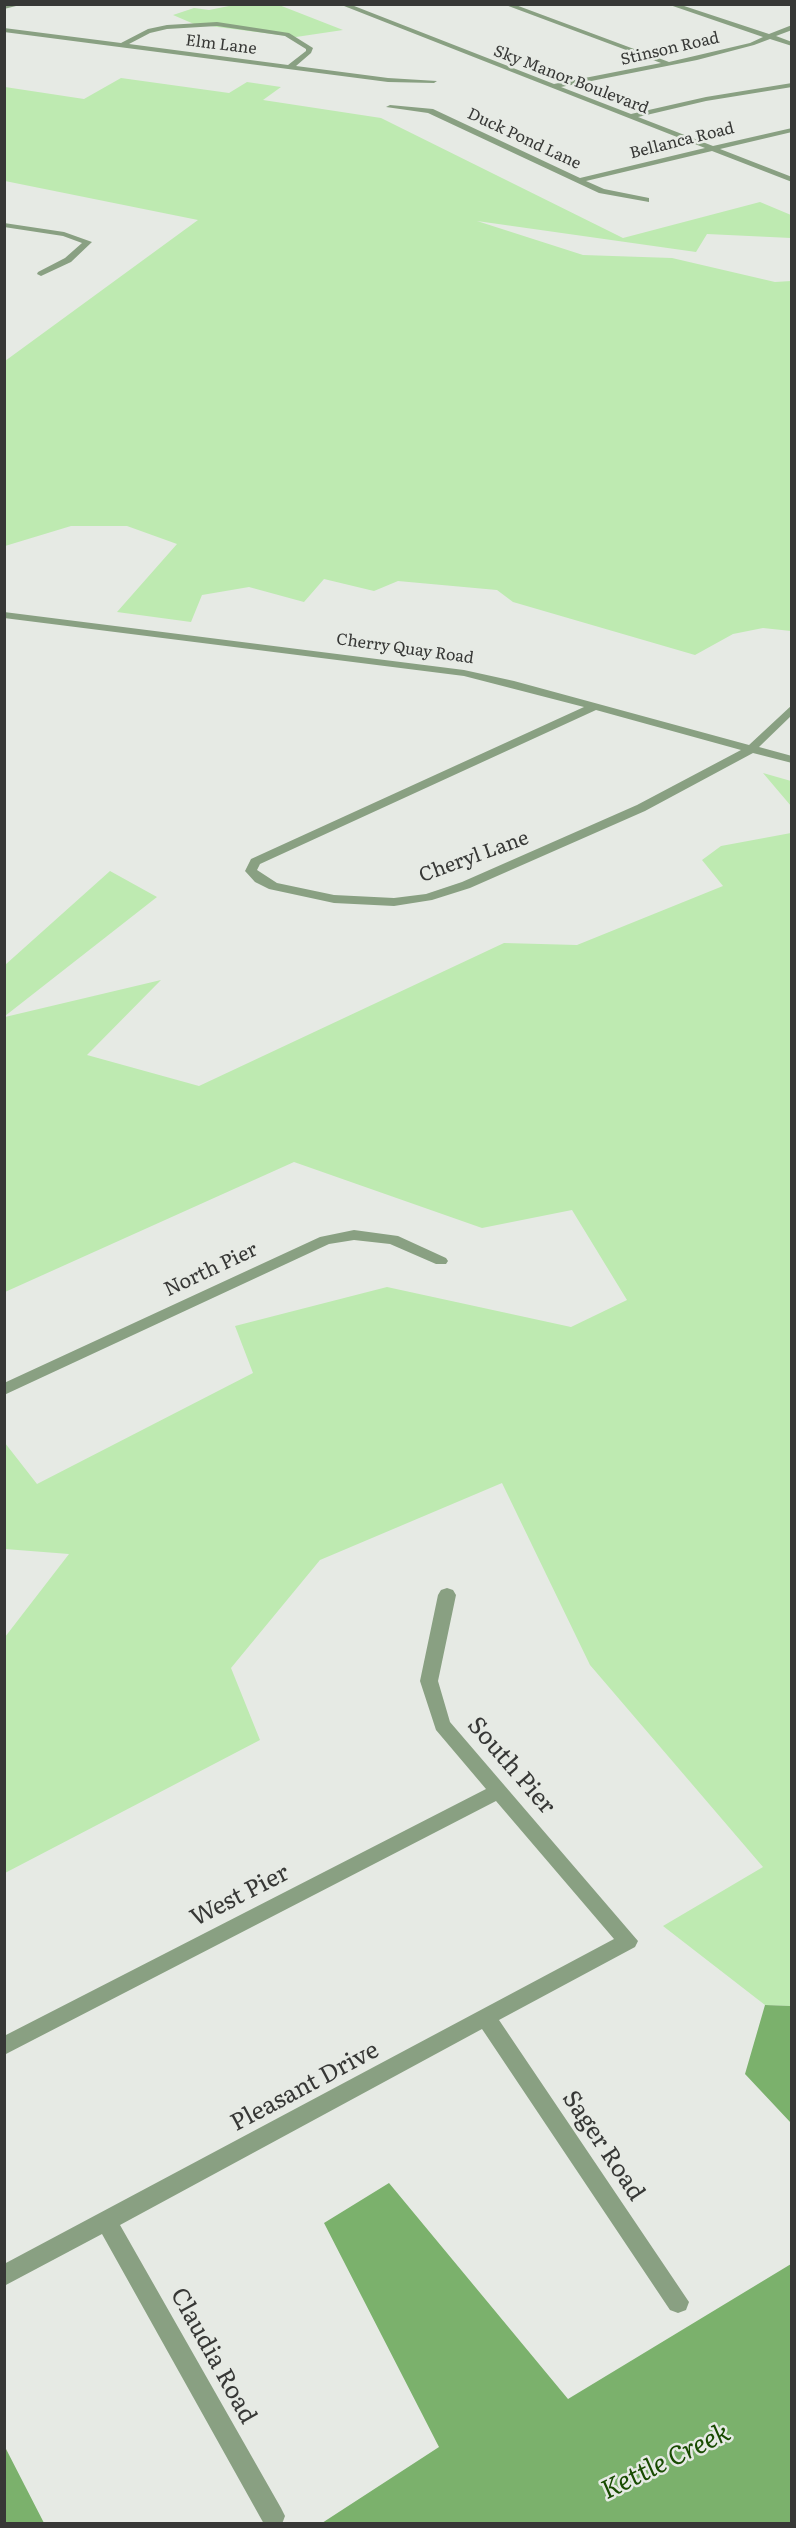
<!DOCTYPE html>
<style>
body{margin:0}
#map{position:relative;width:796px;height:2528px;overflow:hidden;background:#e6eae4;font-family:Literata,serif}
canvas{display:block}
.frame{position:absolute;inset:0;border:6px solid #373836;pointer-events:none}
</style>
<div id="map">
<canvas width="796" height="2528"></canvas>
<div class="frame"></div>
</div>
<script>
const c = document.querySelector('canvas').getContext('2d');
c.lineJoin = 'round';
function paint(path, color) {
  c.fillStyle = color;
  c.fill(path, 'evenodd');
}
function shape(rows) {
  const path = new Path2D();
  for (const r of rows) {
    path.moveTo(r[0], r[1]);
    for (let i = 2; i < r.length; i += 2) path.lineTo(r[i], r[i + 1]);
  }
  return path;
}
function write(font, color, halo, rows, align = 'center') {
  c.font = font + ' Literata,serif';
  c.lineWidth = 5;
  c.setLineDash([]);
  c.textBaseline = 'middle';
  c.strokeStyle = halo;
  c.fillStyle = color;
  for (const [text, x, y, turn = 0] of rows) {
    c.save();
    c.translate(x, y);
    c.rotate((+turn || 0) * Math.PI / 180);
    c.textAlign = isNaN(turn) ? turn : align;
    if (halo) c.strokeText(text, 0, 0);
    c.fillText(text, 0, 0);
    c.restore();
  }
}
paint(shape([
 [234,5,279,5,343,30,296,37,194,24,173,15,194,8,209,10],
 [121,78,229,93,247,82,281,87,263,100,381,118,623,238,760,202,791,215,791,238,707,234,696,252,477,221,583,255,672,258,775,282,791,281,791,631,763,628,733,634,695,655,513,602,497,590,398,581,374,591,324,579,304,602,249,587,202,595,191,622,117,612,177,544,127,526,71,526,5,546,5,361,198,220,5,181,5,87,84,99],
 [763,773,791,781,791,806],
 [791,833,791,2006,765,2005,663,1926,763,1867,590,1665,502,1483,320,1560,231,1668,260,1740,5,1873,5,1637,69,1554,5,1549,5,1443,37,1484,253,1373,235,1326,387,1287,571,1327,627,1300,572,1210,482,1228,294,1162,5,1292,5,1017,161,980,87,1055,199,1086,504,943,577,945,723,886,702,860,721,846],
 [110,871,157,897,5,1016,5,965]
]), '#beeab1');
paint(shape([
 [765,2005,791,2006,791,2123,745,2074],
 [389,2183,568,2399,791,2264,791,2523,322,2523,439,2447,324,2223],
 [5,2447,44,2523,5,2523]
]), '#7bb16c');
paint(shape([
 [21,4,20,5,4,9,4,5,21,4],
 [339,4,349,4,554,84,661,63,503,4,513,4,669,62,750,43,763,37,667,4,678,4,769,34,792,25,792,30,776,36,792,42,792,46,770,39,754,45,697,60,561,87,631,114,706,97,792,83,792,87,706,101,638,117,713,146,792,128,792,132,720,149,792,177,792,182,712,151,586,181,604,189,649,198,649,202,599,193,428,113,386,107,390,105,433,109,580,178,705,148,339,4],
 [217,22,289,33,313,48,311,53,296,66,388,78,437,81,434,83,388,82,4,32,4,28,121,43,148,29,167,25,217,22],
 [217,26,285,36,306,49,306,51,288,65,129,44,150,33,167,29,217,26],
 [4,223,64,232,92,242,71,262,41,276,37,274,38,272,65,258,82,243,63,236,4,227,4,223],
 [4,612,464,670,514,681,749,745,792,705,792,715,759,747,792,756,792,763,753,753,645,811,470,888,432,900,394,906,334,903,269,889,255,882,245,871,251,859,584,707,464,676,4,618,4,612],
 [596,710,741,750,637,805,462,882,426,894,394,898,334,895,277,883,257,870,260,864,596,710],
 [354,1230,398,1236,446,1258,448,1261,446,1264,436,1264,390,1244,354,1240,329,1244,4,1395,4,1383,320,1237,354,1230],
 [447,1588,453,1590,456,1595,438,1681,450,1722,638,1941,635,1947,499,2020,689,2302,686,2310,678,2313,670,2310,482,2029,120,2225,281,2508,285,2516,282,2524,264,2524,102,2234,4,2286,4,2264,614,1939,496,1801,4,2055,4,2036,486,1789,436,1730,420,1681,438,1595,441,1590,447,1588]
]), '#89a082');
write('16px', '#373836', '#e6eae4', [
 ["Elm Lane",221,45,7],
 ["Stinson Road",670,49,-13],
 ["Sky Manor Boulevard",571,80,21],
 ["Duck Pond Lane",524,139,25],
 ["Bellanca Road",682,141,-14],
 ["Cherry Quay Road",405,649,8]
]);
write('20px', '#373836', '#e6eae4', [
 ["Cheryl Lane",474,857,-20],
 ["North Pier",211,1270,-25]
]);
write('24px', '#373836', '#e6eae4', [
 ["South Pier",511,1766,49],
 ["West Pier",240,1896,-27],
 ["Pleasant Drive",305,2087,-28],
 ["Sager Road",603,2146,56],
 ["Claudia Road",213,2356,61]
]);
write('italic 26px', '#184b01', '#e6eae4', [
 ["Kettle Creek",666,2462,-26]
]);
</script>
